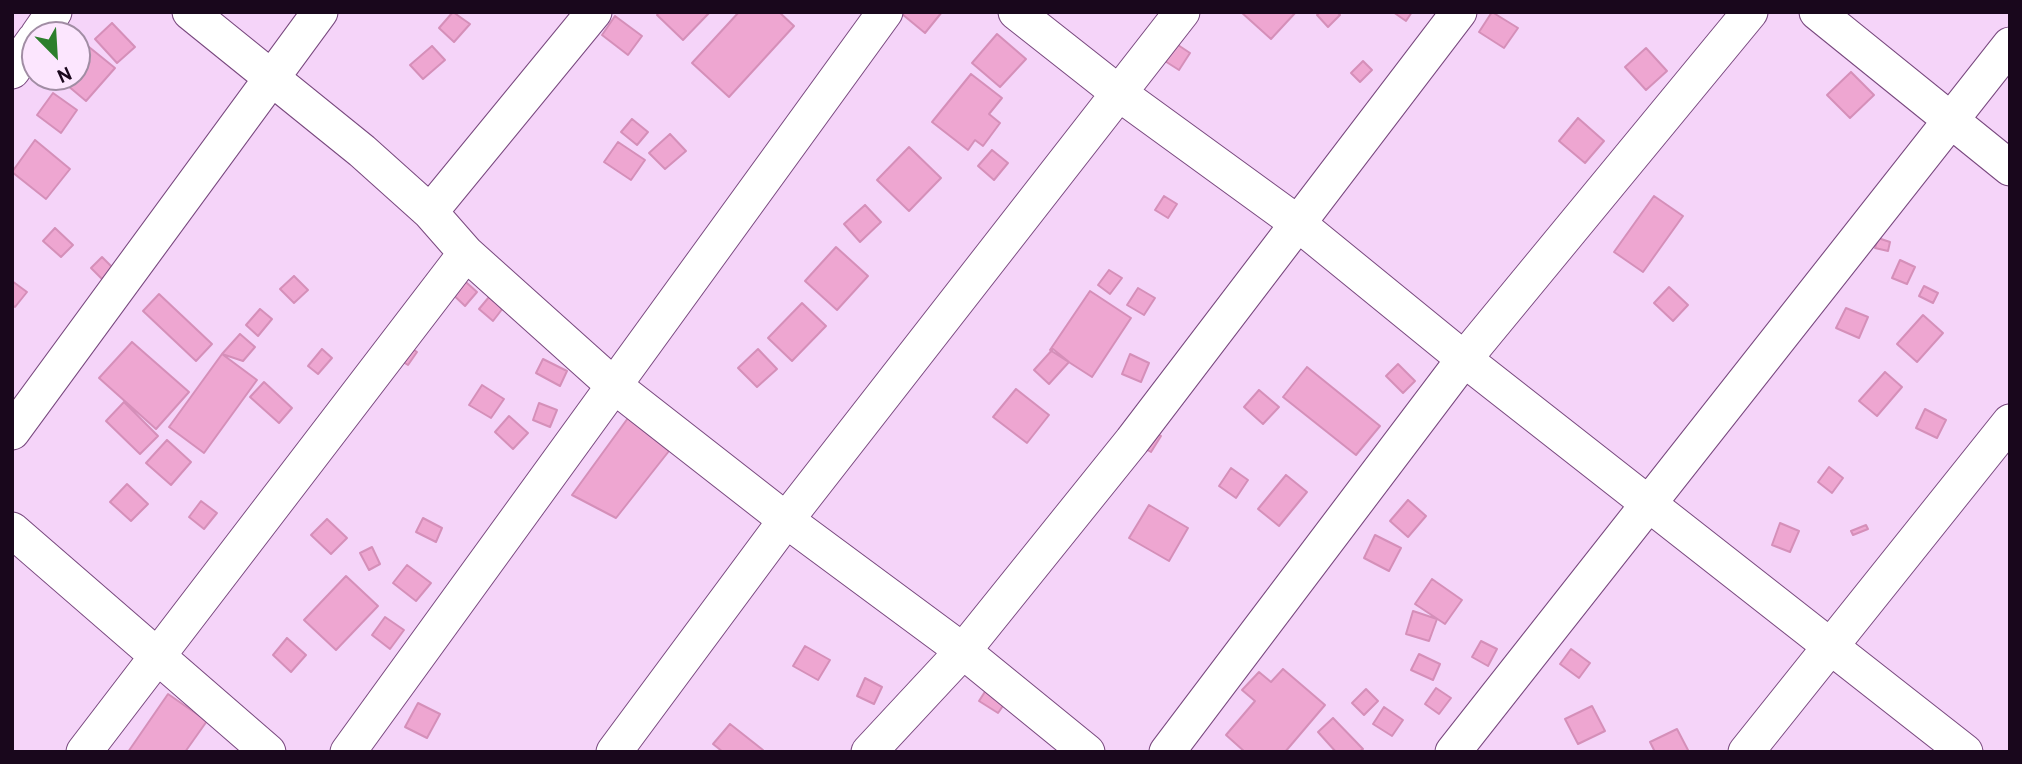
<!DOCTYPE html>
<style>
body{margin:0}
#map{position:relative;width:2022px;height:764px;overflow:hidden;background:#f5d4f9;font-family:Overpass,sans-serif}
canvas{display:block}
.frame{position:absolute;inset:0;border:14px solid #19071c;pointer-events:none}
.north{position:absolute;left:21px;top:21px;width:70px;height:70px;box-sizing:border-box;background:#fce6fe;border:2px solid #a18da4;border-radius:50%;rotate:156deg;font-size:19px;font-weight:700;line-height:28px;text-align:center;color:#19071c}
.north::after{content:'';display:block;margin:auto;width:24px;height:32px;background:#2c7f2c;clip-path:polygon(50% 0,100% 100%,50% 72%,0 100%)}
</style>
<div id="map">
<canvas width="2022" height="764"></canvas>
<div class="frame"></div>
<div class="north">N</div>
</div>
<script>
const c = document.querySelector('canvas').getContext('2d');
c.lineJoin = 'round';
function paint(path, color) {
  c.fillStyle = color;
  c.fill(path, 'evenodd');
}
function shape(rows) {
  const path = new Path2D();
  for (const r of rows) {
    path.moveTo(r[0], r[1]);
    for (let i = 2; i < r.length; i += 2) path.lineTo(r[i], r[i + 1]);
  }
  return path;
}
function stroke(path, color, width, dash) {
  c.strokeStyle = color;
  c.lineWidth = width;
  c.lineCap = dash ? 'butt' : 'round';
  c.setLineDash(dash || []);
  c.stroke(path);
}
const building = shape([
 [453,12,470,24,454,42,439,28,453,12],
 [659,12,710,12,683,40,657,15,659,12],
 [739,12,779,12,794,26,729,97,692,63,739,12],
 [904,12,942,12,925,33,902,14,904,12],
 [1241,12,1296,12,1271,39,1241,12],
 [1320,12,1337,12,1340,15,1328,27,1317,15,1320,12],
 [1393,12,1412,12,1406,21,1393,12],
 [1492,12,1518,28,1504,48,1479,32,1492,12],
 [615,16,642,36,628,55,602,35,615,16],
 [112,23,135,47,117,63,95,39,112,23],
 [997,34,1026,59,1000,87,972,63,997,34],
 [1169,39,1190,53,1179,70,1157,56,1169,39],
 [432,46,445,60,423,79,410,65,432,46],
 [89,47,115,68,86,101,61,80,64,77,77,77,77,61,89,47],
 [1646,48,1667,71,1646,90,1625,67,1646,48],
 [1363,61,1372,70,1360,82,1351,73,1363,61],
 [1851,72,1874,95,1850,118,1827,95,1851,72],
 [971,74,1002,98,989,114,1000,123,983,146,975,140,968,150,932,122,971,74],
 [53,93,77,110,61,133,37,115,53,93],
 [1578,118,1604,141,1585,163,1559,141,1578,118],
 [632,119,648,132,637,145,621,132,632,119],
 [670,134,686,151,665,169,649,153,670,134],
 [35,140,70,169,46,199,12,172,35,140],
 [618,142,645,160,631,180,604,162,618,142],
 [909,147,941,178,909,211,877,180,909,147],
 [992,150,1008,163,994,180,978,166,992,150],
 [1164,196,1177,204,1168,218,1155,210,1164,196],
 [1654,196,1683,216,1643,272,1614,252,1654,196],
 [865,205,881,222,860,242,844,224,865,205],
 [55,228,73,245,61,257,43,241,55,228],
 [1878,238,1890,242,1888,251,1875,248,1878,238],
 [836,247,868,276,837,310,805,281,836,247],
 [102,257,113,268,102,279,91,268,102,257],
 [1900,260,1915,267,1907,284,1892,278,1900,260],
 [1109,270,1122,278,1110,294,1098,285,1109,270],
 [458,275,477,292,465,306,446,288,458,275],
 [294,276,308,290,294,303,280,289,294,276],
 [12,281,27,292,15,307,12,305,12,281],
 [1924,286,1938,293,1933,303,1919,296,1924,286],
 [1669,287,1688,305,1673,321,1654,303,1669,287],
 [1138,288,1155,298,1144,315,1127,305,1138,288],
 [1090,291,1131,318,1092,377,1050,350,1090,291],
 [159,294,212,344,196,361,143,311,159,294],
 [489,297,503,308,493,321,479,309,489,297],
 [802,303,826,326,792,361,768,338,802,303],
 [1846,308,1868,317,1859,338,1836,328,1846,308],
 [260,309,272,319,258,336,246,325,260,309],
 [1923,315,1943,333,1917,362,1897,344,1923,315],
 [240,334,255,347,243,361,222,354,240,334],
 [132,342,189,392,156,429,99,378,132,342],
 [404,343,417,352,408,365,395,357,404,343],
 [322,349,332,358,318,374,308,366,322,349],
 [758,349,777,369,757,387,738,368,758,349],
 [1053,349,1069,362,1049,384,1034,370,1053,349],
 [222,354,257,380,204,453,169,427,222,354],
 [1130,354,1149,363,1141,382,1122,374,1130,354],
 [543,359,567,371,560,386,536,373,543,359],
 [1398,364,1415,381,1403,393,1386,376,1398,364],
 [1307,367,1380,426,1356,455,1283,397,1307,367],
 [1885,372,1902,387,1877,416,1859,401,1885,372],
 [264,382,292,408,279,423,250,397,264,382],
 [482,385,504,399,491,418,469,405,482,385],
 [1016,389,1049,415,1027,443,993,417,1016,389],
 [1259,390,1279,407,1263,424,1244,407,1259,390],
 [124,402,158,436,140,454,106,421,124,402],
 [539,403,557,410,550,427,533,420,539,403],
 [1925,409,1946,420,1937,438,1916,428,1925,409],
 [509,416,528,433,513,449,495,432,509,416],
 [628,418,669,451,616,518,572,495,628,418],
 [1148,427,1161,436,1151,452,1137,444,1148,427],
 [167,440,191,462,171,485,146,463,167,440],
 [1829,467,1843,478,1832,493,1818,482,1829,467],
 [1231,468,1248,480,1236,498,1219,486,1231,468],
 [1286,475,1307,492,1279,526,1258,509,1286,475],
 [127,484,148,504,131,521,110,502,127,484],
 [1408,500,1426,516,1408,537,1390,521,1408,500],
 [201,501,217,513,204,529,189,517,201,501],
 [1149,505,1188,528,1169,561,1129,538,1149,505],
 [423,518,442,528,436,542,416,532,423,518],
 [327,519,347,538,331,554,311,535,327,519],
 [1780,523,1799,531,1790,552,1772,545,1780,523],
 [1866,525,1868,529,1853,535,1851,531,1866,525],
 [1375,535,1401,548,1389,571,1364,558,1375,535],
 [372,547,380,564,369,570,360,553,372,547],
 [407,565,431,583,416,601,393,583,407,565],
 [346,576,378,606,336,650,304,620,346,576],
 [1432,579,1462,600,1445,624,1415,604,1432,579],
 [1413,611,1437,619,1429,641,1406,634,1413,611],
 [385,617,404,630,390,649,372,635,385,617],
 [287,638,306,655,291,672,273,655,287,638],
 [1481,641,1497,649,1488,666,1472,657,1481,641],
 [805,646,830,660,818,680,793,666,805,646],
 [1571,649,1590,663,1579,678,1560,664,1571,649],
 [1419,654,1440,664,1433,680,1411,670,1419,654],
 [1283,669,1325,705,1285,752,1245,752,1226,735,1255,701,1242,690,1259,672,1271,682,1283,669],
 [865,678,882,687,874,704,857,696,865,678],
 [988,687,1007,700,998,713,979,701,988,687],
 [1436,688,1451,698,1439,714,1425,704,1436,688],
 [1366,689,1378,701,1364,715,1352,703,1366,689],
 [168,694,207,721,185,752,128,752,168,694],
 [418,703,440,714,427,738,405,727,418,703],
 [1592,706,1605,731,1578,744,1565,719,1592,706],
 [1384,707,1403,720,1392,736,1373,724,1384,707],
 [1333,718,1363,749,1359,752,1336,752,1318,732,1333,718],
 [730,724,763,750,762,752,723,752,713,744,730,724],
 [1677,729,1689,752,1655,752,1650,742,1677,729]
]);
paint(building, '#eea6d1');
stroke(building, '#d58fb9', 2);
const minor = shape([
 [190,12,362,151,430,212,466,253,612,384,786,520,963,651,1087,752],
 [1016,12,1120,94,1296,222,1464,359,1965,752],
 [1817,12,2010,168],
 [38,35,54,12],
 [12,71,35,39],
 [430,212,594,12],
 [12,432,320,12],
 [12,530,268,752],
 [84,752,466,253],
 [348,752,885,12],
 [614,752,786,520,1182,12],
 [869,752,963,651,1132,441,1459,12],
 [1167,752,1464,359,1750,12],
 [1453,752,2010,45],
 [1746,752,2010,422]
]);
stroke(minor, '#78487e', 37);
stroke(minor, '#fff', 35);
</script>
